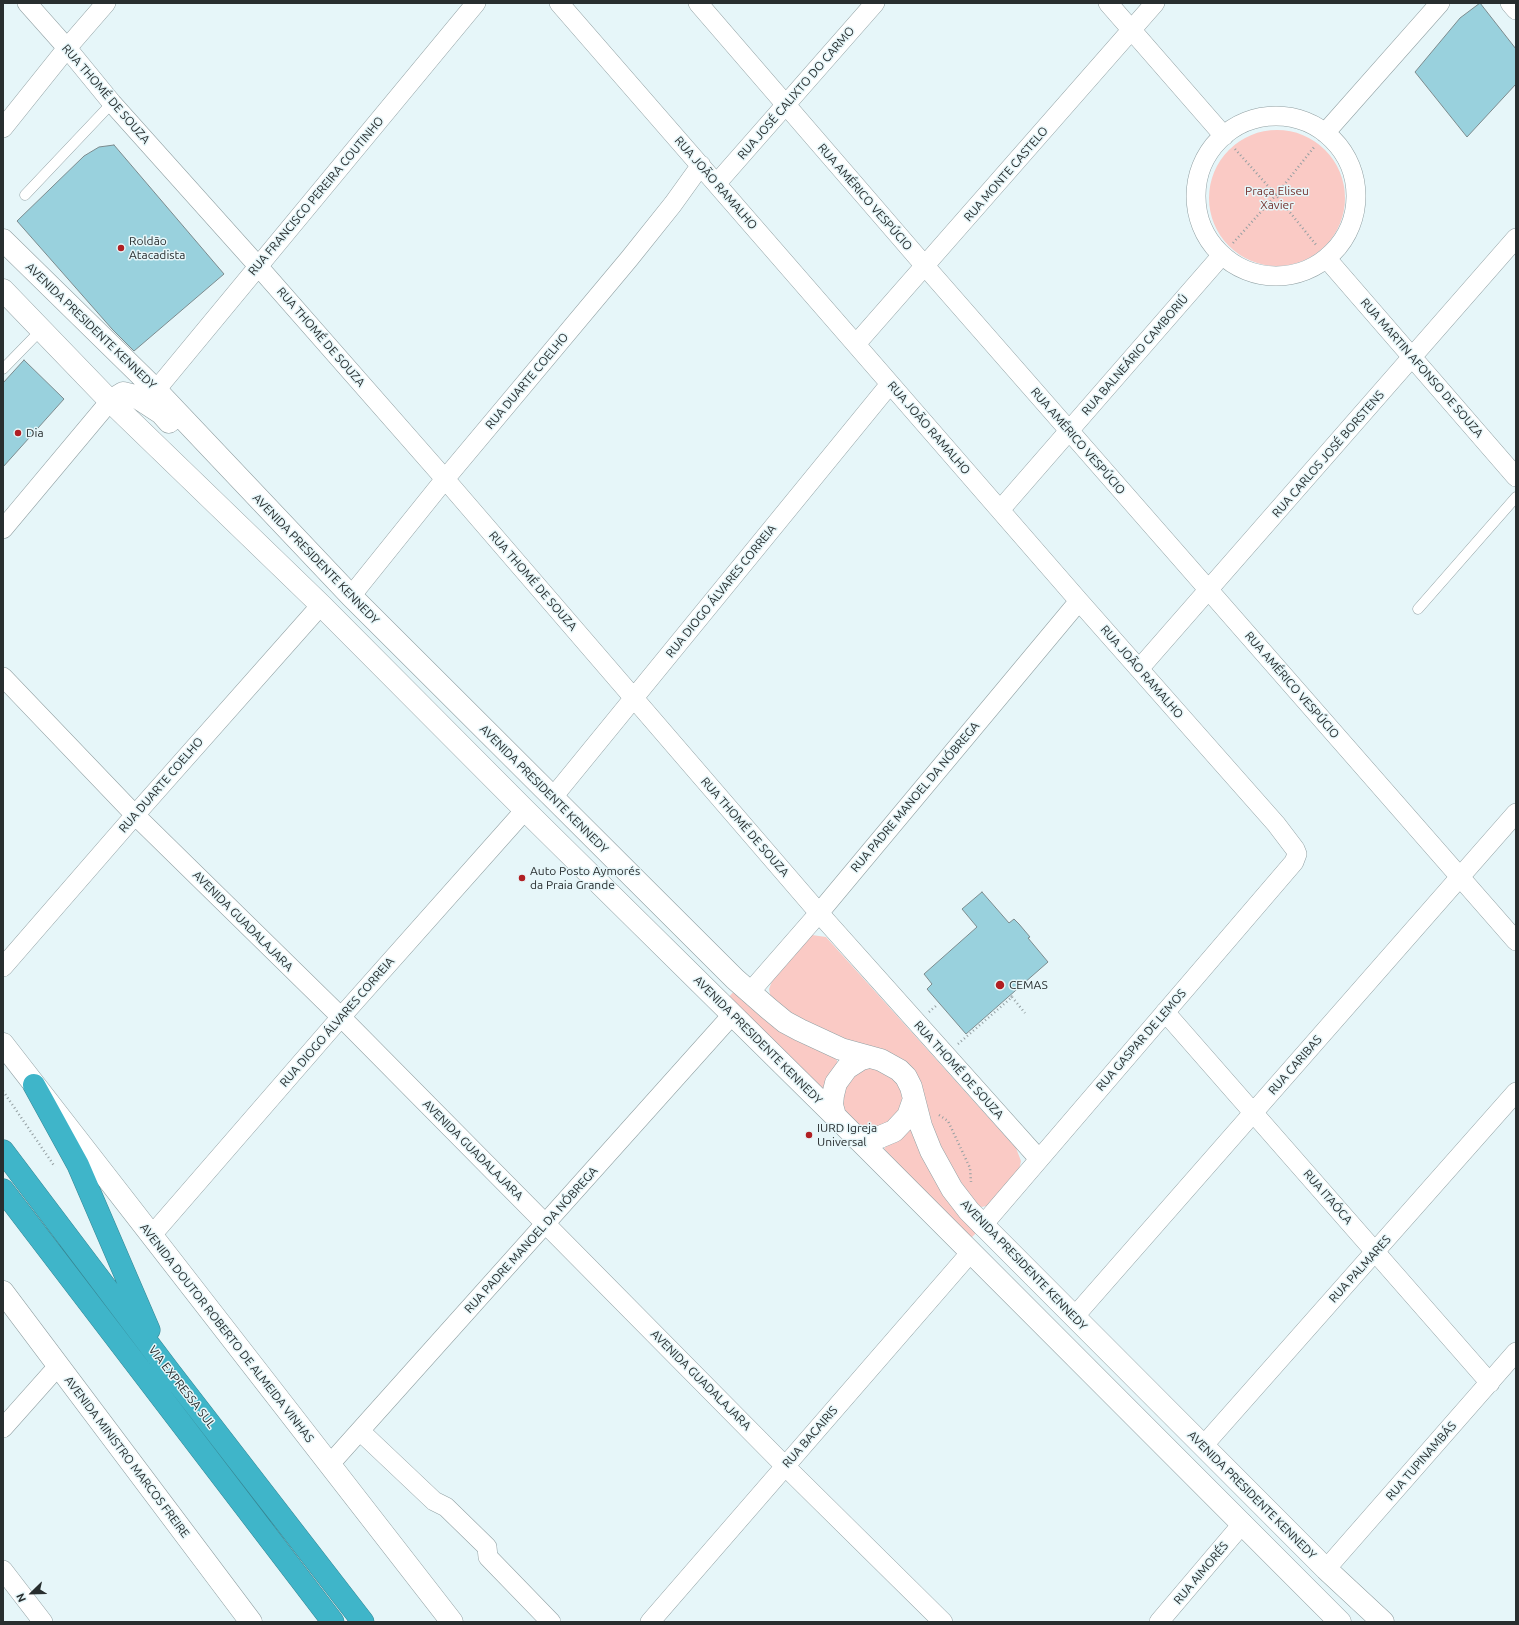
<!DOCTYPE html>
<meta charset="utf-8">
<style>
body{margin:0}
#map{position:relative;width:1519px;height:1625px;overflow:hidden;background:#e6f6f9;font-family:Ubuntu,sans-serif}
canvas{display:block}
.frame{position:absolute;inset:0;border:4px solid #282e2f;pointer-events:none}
.north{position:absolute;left:12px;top:1573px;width:40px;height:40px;-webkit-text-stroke:3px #e6f6f9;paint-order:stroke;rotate:247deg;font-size:11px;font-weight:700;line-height:16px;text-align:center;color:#282e2f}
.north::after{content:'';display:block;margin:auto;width:14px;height:18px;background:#282e2f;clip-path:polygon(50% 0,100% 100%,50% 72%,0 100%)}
</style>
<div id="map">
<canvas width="1519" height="1625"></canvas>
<div class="frame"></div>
<div class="north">N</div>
</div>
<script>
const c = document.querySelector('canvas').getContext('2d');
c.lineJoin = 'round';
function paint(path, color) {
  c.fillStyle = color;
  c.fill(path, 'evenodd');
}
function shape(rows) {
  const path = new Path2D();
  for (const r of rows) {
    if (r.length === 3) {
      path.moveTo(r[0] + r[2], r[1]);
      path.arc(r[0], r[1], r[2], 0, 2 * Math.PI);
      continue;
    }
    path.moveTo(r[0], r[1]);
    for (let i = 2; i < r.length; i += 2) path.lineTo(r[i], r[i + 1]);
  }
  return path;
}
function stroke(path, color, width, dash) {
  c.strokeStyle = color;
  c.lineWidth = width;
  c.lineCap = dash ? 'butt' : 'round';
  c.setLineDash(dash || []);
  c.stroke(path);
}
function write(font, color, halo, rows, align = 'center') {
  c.font = font + ' Ubuntu,sans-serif';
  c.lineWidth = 3;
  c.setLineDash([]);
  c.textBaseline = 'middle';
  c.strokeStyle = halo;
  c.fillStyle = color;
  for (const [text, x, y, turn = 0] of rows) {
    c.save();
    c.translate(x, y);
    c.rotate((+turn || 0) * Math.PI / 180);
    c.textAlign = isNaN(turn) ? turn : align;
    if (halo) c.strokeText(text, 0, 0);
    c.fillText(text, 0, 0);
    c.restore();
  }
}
paint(shape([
 [1277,198,68],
 [812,935,826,937,1016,1148,1021,1161,1019,1170,990,1205,982,1207,976,1205,970,1200,937,1142,920,1090,853,1045,792,1016,771,999,769,989,772,981],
 [735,990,836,1058,838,1064,824,1092,728,998],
 [872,1098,30],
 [909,1129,913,1130,977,1232,970,1239,884,1149,887,1144]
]), '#facac5');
const building = shape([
 [1480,3,1516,49,1516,84,1467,137,1415,72,1460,18,1480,3],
 [114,145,224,274,134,351,112,329,17,221,84,156,99,147,114,145],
 [24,360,64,399,3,467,3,383,24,360],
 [982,892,1009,923,1014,919,1019,924,1030,937,1028,938,1048,962,966,1034,927,989,932,984,924,974,977,927,962,909,982,892]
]);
paint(building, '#99d1dd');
stroke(building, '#7c8b8e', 1);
const service = shape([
 [25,195,112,103],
 [3,369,42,329],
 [1418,609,1516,497]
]);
const minor = shape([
 [27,3,67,48,112,103,258,266,445,479,819,913,1039,1159],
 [559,3,1079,601,1276,824,1295,849,1297,854,1294,862,982,1226],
 [698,3,925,266,1516,941],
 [1108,3,1224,136],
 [1510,3,1516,10],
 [1276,196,80],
 [3,128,67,48,106,3],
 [1325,133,1440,3],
 [717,183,875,3],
 [1327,259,1516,477],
 [856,344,1155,3],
 [156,390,476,3],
 [1000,510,1222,255],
 [3,529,110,401],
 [351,596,445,479,629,259,673,204,701,165],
 [1139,669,1516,238],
 [3,677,135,815,341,1017,785,1466,943,1622],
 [553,797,890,384],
 [3,967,135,815,321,605],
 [750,992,819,913,1079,601],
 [1165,1012,1490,1383],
 [151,1236,341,1017,525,810],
 [1074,1317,1516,813],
 [3,1428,59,1365],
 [360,1431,434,1501,446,1507,487,1547,488,1557,551,1622],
 [1203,1446,1516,1092],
 [330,1464,732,1015],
 [1326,1569,1516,1352],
 [3,1570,43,1622],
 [650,1622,971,1252],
 [1159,1622,1243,1523]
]);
const secondary = shape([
 [3,240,156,390,351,596,735,979,768,1008,785,1022,800,1030,841,1049,881,1060,899,1070,906,1077,911,1087,921,1126,931,1151,952,1189,969,1211,1326,1569,1383,1622],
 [3,290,110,401,321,605,525,810,835,1116,1340,1622],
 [110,401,123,393,135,396,161,413,169,422],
 [3,1044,452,1622],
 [835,1116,832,1105,833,1095,836,1083,847,1068,861,1059,869,1057],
 [856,1138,875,1139,894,1131,908,1116,914,1099],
 [3,1292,251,1622]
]);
const motorway = shape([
 [34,1085,78,1165,149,1330],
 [3,1151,169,1371,363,1622],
 [3,1190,333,1622]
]);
stroke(service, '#91a0a3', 11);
stroke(minor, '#91a0a3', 20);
stroke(secondary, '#91a0a3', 23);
stroke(motorway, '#378693', 23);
stroke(shape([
 [1235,149,1276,195,1317,246],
 [1233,243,1276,195,1315,146],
 [1012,997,1025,1013],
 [929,1012,937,1005],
 [958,1044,1012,997,1010,995],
 [3,1091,55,1167],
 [939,1115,948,1121,970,1168,971,1182]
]), '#939ea1', 2.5, [1, 3]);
stroke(service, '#fff', 10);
stroke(minor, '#fff', 19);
stroke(secondary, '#fff', 22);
stroke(motorway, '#3fb5c9', 22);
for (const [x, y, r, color] of [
 [121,248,4,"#b01f23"],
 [18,433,4,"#b01f23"],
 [522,878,4,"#b01f23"],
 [1000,985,5,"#b01f23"],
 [809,1135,4,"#b01f23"]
]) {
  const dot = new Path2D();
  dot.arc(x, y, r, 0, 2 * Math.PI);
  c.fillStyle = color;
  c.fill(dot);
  stroke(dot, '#e6f6f9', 1.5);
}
write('12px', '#282e2f', '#e6f6f9', [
 ["RUA JOSÉ CALIXTO DO CARMO",796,93,-49],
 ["RUA THOMÉ DE SOUZA",106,94,49],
 ["RUA MONTE CASTELO",1006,174,-49],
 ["RUA JOÃO RAMALHO",716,183,49],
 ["RUA FRANCISCO PEREIRA COUTINHO",316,196,-50],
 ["RUA AMÉRICO VESPÚCIO",865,197,49],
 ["AVENIDA PRESIDENTE KENNEDY",91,326,44],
 ["RUA THOMÉ DE SOUZA",321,337,49],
 ["RUA BALNEÁRIO CAMBORIÚ",1135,355,-49],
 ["RUA MARTIN AFONSO DE SOUZA",1422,368,49],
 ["RUA DUARTE COELHO",527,381,-50],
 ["RUA JOÃO RAMALHO",929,428,49],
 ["RUA AMÉRICO VESPÚCIO",1078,441,49],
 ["RUA CARLOS JOSÉ BORSTENS",1328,454,-49],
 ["AVENIDA PRESIDENTE KENNEDY",316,559,46],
 ["RUA THOMÉ DE SOUZA",533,581,49],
 ["RUA DIOGO ÁLVARES CORREIA",721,591,-51],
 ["RUA JOÃO RAMALHO",1142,672,49],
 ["RUA AMÉRICO VESPÚCIO",1292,685,49],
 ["RUA DUARTE COELHO",161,785,-49],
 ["AVENIDA PRESIDENTE KENNEDY",544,789,45],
 ["RUA PADRE MANOEL DA NÓBREGA",915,797,-50],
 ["RUA THOMÉ DE SOUZA",745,827,49],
 ["AVENIDA GUADALAJARA",243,921,45],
 ["RUA DIOGO ÁLVARES CORREIA",337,1022,-49],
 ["AVENIDA PRESIDENTE KENNEDY",758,1040,45],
 ["RUA GASPAR DE LEMOS",1141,1040,-49],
 ["RUA CARIBAS",1295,1065,-49],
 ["RUA THOMÉ DE SOUZA",959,1070,48],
 ["AVENIDA GUADALAJARA",473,1150,45],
 ["RUA ITAÓCA",1328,1197,49],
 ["RUA PADRE MANOEL DA NÓBREGA",531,1240,-48],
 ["AVENIDA PRESIDENTE KENNEDY",1024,1265,46],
 ["RUA PALMARES",1360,1269,-48],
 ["AVENIDA DOUTOR ROBERTO DE ALMEIDA VINHAS",227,1333,52],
 ["AVENIDA GUADALAJARA",701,1380,45],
 ["VIA EXPRESSA SUL",182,1387,52],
 ["RUA BACAIRIS",810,1437,-49],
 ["AVENIDA MINISTRO MARCOS FREIRE",127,1457,53],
 ["RUA TUPINAMBÁS",1421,1461,-49],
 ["AVENIDA PRESIDENTE KENNEDY",1252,1495,45],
 ["RUA AIMORÉS",1201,1573,-50]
]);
write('12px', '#753531', '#e6f6f9', [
 ["Praça Eliseu",1277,191],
 ["Xavier",1277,205]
]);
write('12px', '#282e2f', '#e6f6f9', [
 ["Roldão",129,241],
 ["Atacadista",129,255],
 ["Dia",26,433],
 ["Auto Posto Aymorés",530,871],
 ["da Praia Grande",530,885],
 ["CEMAS",1009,985],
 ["IURD Igreja",817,1128],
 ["Universal",817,1142]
], 'left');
</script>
